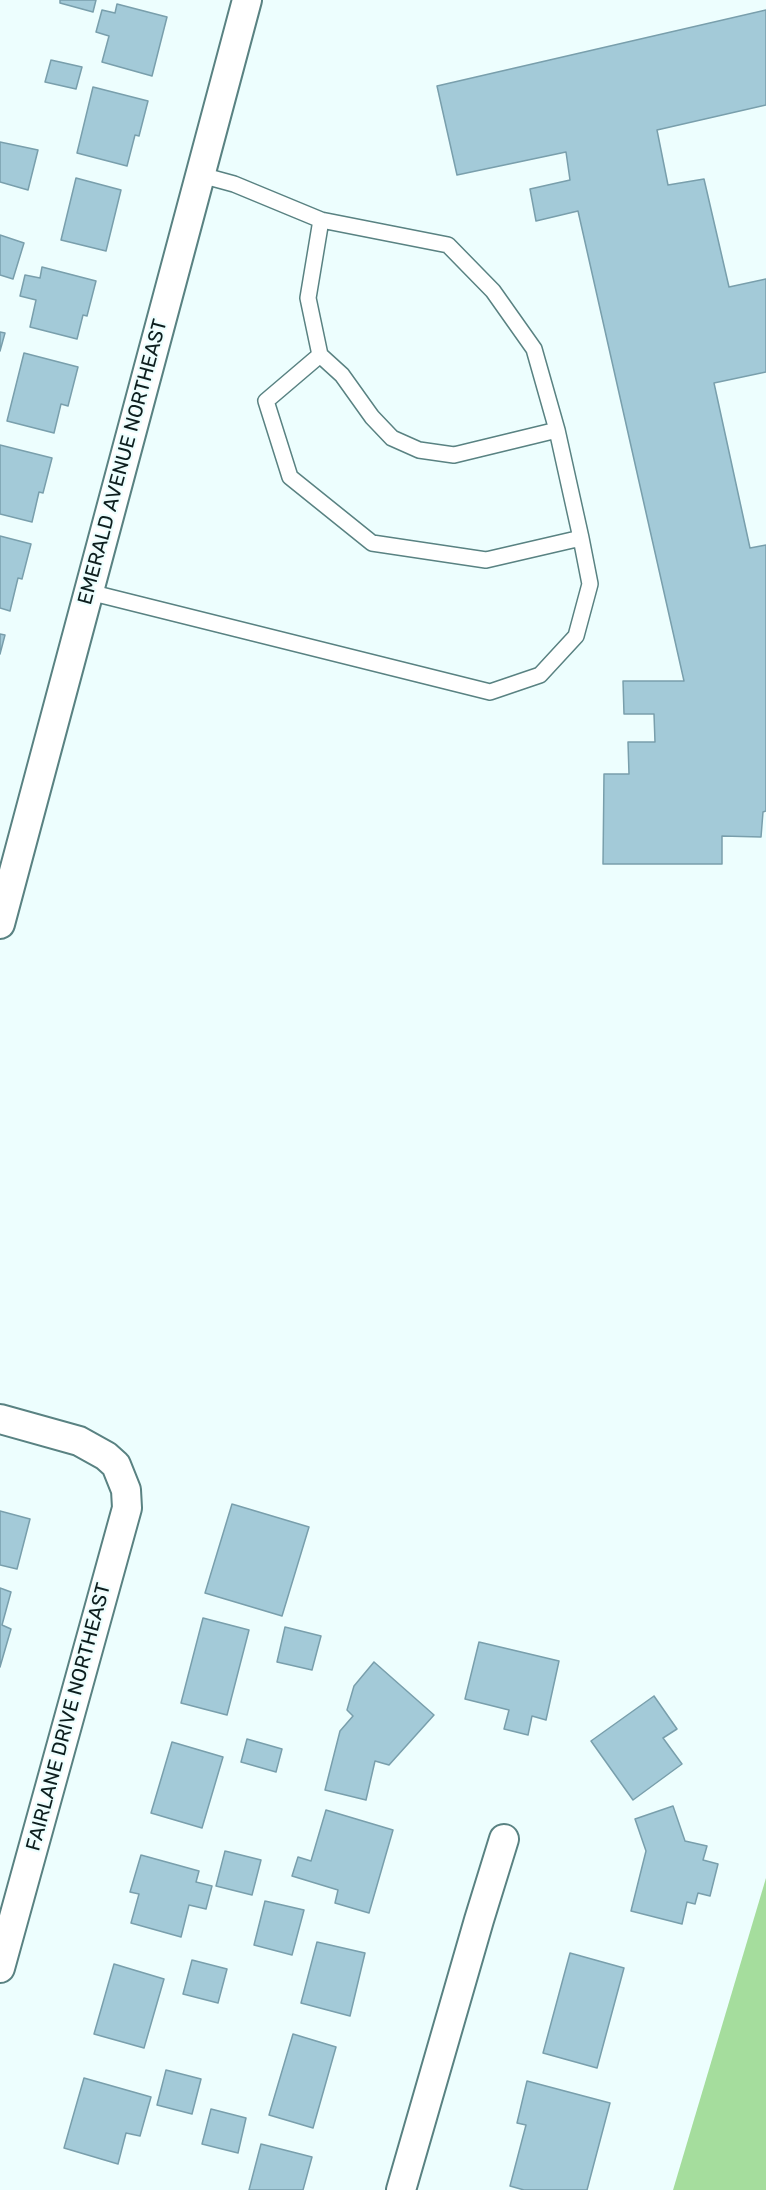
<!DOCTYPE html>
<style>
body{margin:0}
canvas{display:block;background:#edfefe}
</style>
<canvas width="766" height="2190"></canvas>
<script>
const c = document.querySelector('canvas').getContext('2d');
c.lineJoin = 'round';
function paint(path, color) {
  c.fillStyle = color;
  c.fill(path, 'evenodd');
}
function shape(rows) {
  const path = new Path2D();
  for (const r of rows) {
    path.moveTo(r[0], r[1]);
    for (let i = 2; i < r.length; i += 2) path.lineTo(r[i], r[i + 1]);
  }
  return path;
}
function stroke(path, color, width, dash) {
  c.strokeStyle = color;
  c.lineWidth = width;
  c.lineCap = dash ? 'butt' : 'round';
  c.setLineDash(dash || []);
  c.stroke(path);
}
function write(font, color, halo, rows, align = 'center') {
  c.font = font + ' Rubik,sans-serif';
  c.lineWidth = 4.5;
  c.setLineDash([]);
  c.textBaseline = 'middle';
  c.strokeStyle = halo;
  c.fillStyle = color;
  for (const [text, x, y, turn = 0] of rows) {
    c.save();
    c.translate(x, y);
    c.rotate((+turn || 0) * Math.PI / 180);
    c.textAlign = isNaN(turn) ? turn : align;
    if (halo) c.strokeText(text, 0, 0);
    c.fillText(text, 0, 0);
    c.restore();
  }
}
paint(shape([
 [766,1878,766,2190,673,2190]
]), '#a5dd9d');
const building = shape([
 [60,0,96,0,93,12,60,3,60,0],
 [117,4,167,17,152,76,102,62,109,36,96,32,102,10,115,13,117,4],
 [766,10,766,105,657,130,668,185,704,179,729,287,766,279,766,372,714,383,750,548,766,545,766,811,763,812,761,837,722,836,722,864,603,864,604,774,629,774,628,742,655,742,654,714,624,714,623,681,684,681,578,211,536,221,530,189,570,180,566,152,457,175,437,86,766,10],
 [51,60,82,67,76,89,45,82,51,60],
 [93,87,148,101,139,136,135,135,127,166,77,153,93,87],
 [0,142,38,150,28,190,0,182,0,142],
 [76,178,121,190,106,251,61,240,76,178],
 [0,235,24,243,13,279,0,275,0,235],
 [42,267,96,281,87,316,83,315,77,339,30,327,36,300,20,296,25,275,40,278,42,267],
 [0,332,5,333,0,351,0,332],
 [24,353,78,367,68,406,61,404,54,433,7,421,24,353],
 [0,445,52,458,43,493,39,492,32,522,0,514,0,445],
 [0,536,31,544,22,579,18,578,10,611,0,608,0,536],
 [0,634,5,635,0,654,0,634],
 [232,1504,309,1527,282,1616,205,1593,232,1504],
 [0,1511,30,1519,17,1569,0,1565,0,1511],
 [0,1588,11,1592,2,1625,11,1629,0,1667,0,1588],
 [203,1618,249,1630,227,1715,181,1703,203,1618],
 [285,1627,321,1636,312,1670,277,1662,285,1627],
 [479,1642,559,1661,546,1720,532,1716,528,1735,504,1729,509,1710,465,1699,479,1642],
 [374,1662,434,1715,389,1765,375,1761,366,1800,325,1790,340,1731,353,1716,347,1710,354,1686,374,1662],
 [654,1696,677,1729,663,1738,682,1764,633,1800,591,1741,654,1696],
 [247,1739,282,1749,276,1772,241,1762,247,1739],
 [172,1742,223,1757,202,1828,151,1813,172,1742],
 [673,1806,685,1841,707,1846,703,1860,718,1864,710,1896,698,1893,695,1904,687,1902,682,1924,631,1911,646,1851,635,1819,673,1806],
 [326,1810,393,1830,369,1913,335,1903,338,1890,292,1876,298,1857,311,1861,326,1810],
 [225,1851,261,1860,252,1895,216,1886,225,1851],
 [141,1855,199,1871,196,1882,212,1886,206,1909,189,1905,181,1937,131,1923,139,1894,130,1892,141,1855],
 [265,1901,304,1910,292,1955,254,1945,265,1901],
 [317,1942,365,1953,350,2016,301,2003,317,1942],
 [570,1953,624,1968,597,2068,543,2053,570,1953],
 [192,1960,227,1969,218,2003,183,1994,192,1960],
 [114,1964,164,1979,144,2048,94,2034,114,1964],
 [293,2034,336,2047,313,2128,269,2115,293,2034],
 [166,2070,201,2079,192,2114,157,2105,166,2070],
 [84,2078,151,2097,140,2136,126,2133,118,2164,64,2148,84,2078],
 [527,2081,610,2103,587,2190,524,2190,510,2186,526,2125,517,2123,527,2081],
 [211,2109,246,2118,238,2153,202,2144,211,2109],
 [261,2144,312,2157,303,2190,249,2190,261,2144]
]);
paint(building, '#a3cad8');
stroke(building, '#799fac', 1.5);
const lane = shape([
 [201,175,234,184,321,220],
 [321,220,448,245,493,291,534,349,557,430,581,538,486,560,372,543,290,477,266,401,320,355,308,298,321,220],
 [320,355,342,375,372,417,392,438,419,450,454,455,557,430],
 [89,592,490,692,540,675,576,636,590,584,581,538]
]);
const street = shape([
 [0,924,247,0],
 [0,1419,79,1441,106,1456,116,1465,126,1490,127,1508,0,1968],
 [401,2190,479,1920,504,1839]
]);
stroke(lane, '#598282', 18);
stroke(street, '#598282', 32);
stroke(lane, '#fff', 15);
stroke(street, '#fff', 28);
write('20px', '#0d1e1e', '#edfefe', [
 ["EMERALD AVENUE NORTHEAST",123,462,-75],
 ["FAIRLANE DRIVE NORTHEAST",69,1717,-75]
]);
</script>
